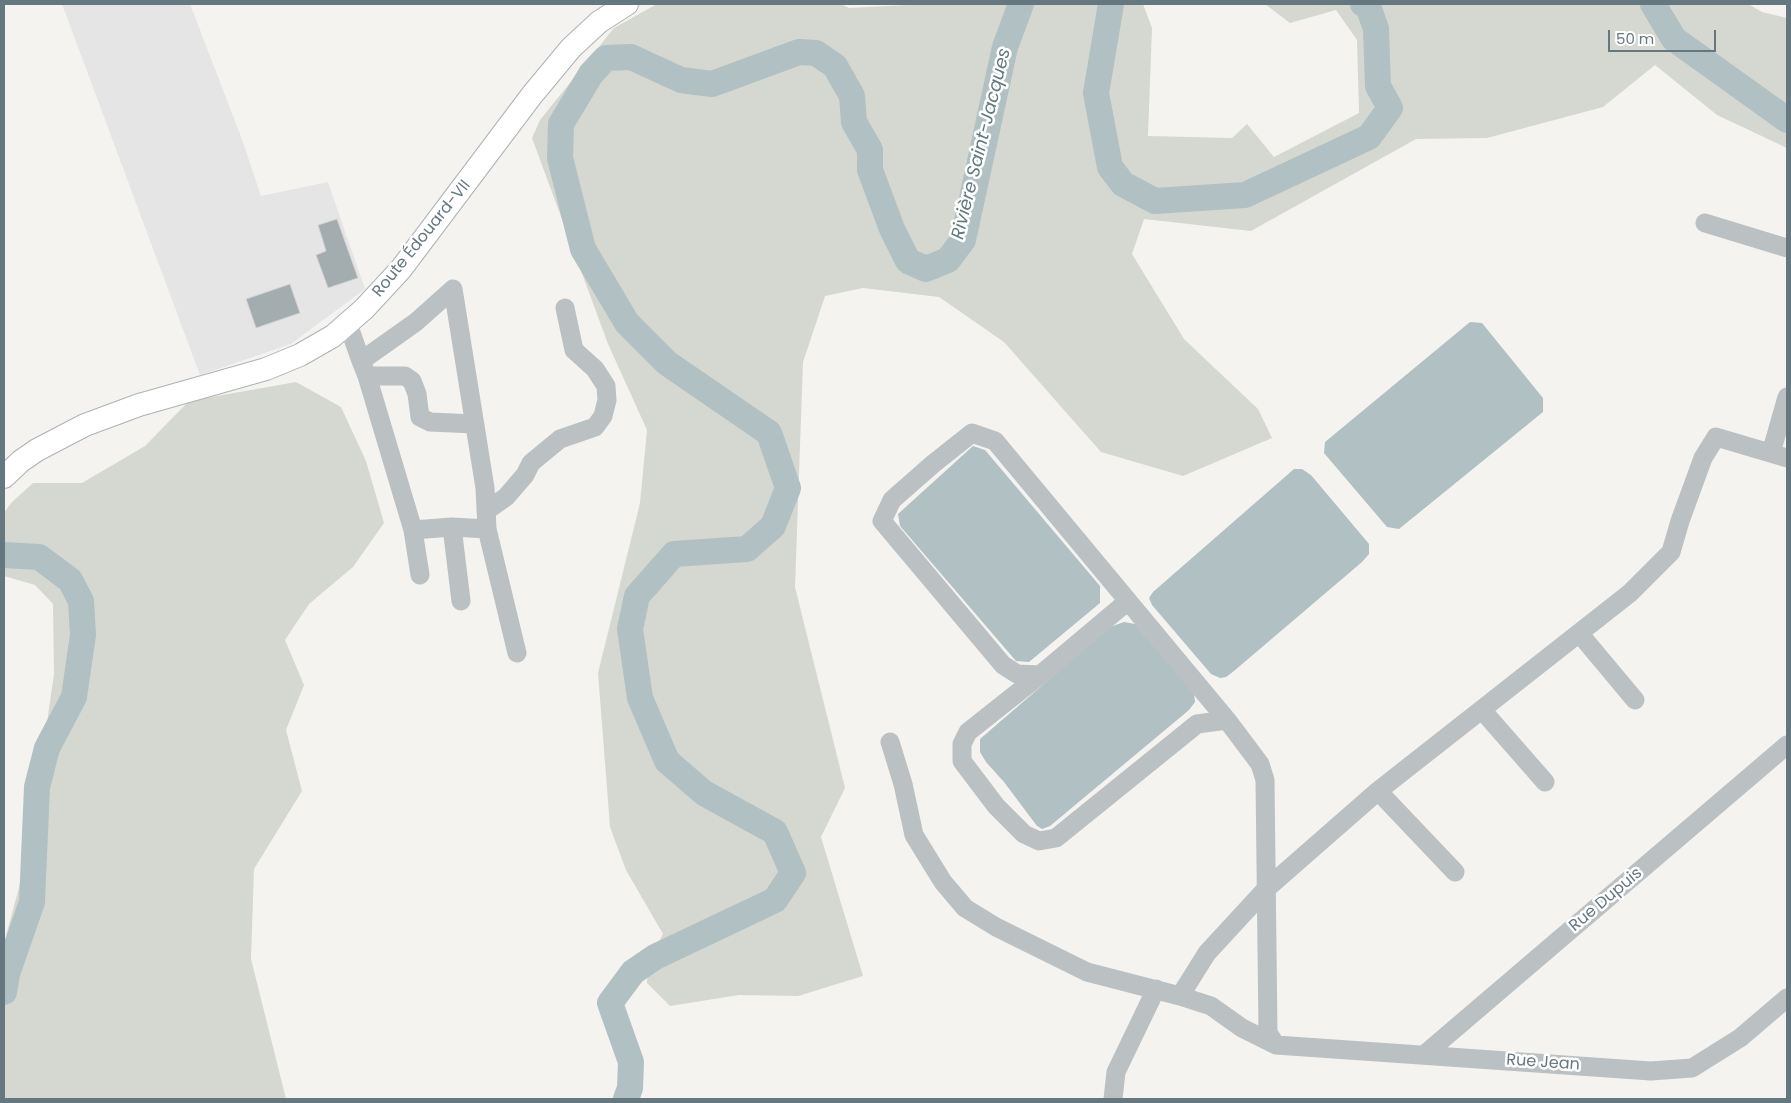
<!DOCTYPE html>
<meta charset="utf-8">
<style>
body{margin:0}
#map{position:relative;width:1791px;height:1103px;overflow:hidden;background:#f4f3f0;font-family:Poppins,sans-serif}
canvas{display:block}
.frame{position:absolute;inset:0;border:5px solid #66787f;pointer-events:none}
.scale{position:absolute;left:1608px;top:30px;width:108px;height:22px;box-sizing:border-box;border:2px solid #66787f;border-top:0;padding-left:6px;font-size:15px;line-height:18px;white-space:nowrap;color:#66787f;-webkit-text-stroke:4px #fff;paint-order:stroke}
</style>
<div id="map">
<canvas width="1791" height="1103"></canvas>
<div class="frame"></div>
<div class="scale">50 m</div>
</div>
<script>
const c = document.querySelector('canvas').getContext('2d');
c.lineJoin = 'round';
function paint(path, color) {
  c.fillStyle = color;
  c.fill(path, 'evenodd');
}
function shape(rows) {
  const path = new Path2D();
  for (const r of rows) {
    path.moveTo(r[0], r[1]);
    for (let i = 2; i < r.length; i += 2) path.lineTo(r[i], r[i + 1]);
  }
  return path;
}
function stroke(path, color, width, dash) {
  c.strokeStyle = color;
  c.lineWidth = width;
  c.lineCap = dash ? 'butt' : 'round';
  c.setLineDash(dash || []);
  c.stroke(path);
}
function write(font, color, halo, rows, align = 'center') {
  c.font = font + ' Poppins,sans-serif';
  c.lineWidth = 5;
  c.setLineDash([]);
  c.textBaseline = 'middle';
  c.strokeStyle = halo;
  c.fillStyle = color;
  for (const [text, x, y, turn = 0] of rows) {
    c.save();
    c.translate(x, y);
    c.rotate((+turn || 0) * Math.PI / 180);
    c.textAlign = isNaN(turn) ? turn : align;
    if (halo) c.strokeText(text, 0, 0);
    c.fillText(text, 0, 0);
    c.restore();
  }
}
paint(shape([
 [62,4,190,4,243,142,261,196,328,182,365,289,291,344,200,375]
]), '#e4e5e4');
paint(shape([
 [657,4,841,4,849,8,927,4,1143,4,1152,28,1148,136,1232,138,1247,124,1274,157,1359,113,1357,40,1336,10,1290,23,1265,4,1748,4,1762,12,1787,18,1787,148,1717,115,1655,65,1603,107,1487,138,1416,139,1251,231,1144,219,1132,254,1184,339,1258,409,1272,438,1183,476,1101,452,1004,342,939,297,863,288,825,296,803,362,795,587,845,788,821,837,863,976,798,996,739,995,670,1006,647,983,648,962,663,934,626,870,610,827,598,673,640,503,647,430,608,344,532,138,540,120,614,28],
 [296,382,341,407,366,461,384,523,353,567,309,604,285,640,304,685,286,730,302,791,254,869,251,959,286,1099,4,1099,4,943,28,854,54,674,53,604,35,585,4,576,4,513,11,503,33,483,82,483,145,446,189,401]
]), '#d5d8d0');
paint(shape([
 [1470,322,1482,323,1543,398,1543,412,1399,529,1387,527,1324,453,1325,442],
 [973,446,985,450,1100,586,1100,603,1029,662,1016,661,900,526,898,514],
 [1294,469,1302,469,1311,475,1369,544,1369,554,1362,562,1234,671,1226,677,1220,678,1211,674,1152,605,1149,598,1153,592],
 [1124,622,1135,624,1194,693,1195,702,1189,710,1050,826,1042,829,1037,826,1004,782,986,762,980,752,980,739,1110,627]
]), '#b1c0c2');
stroke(shape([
 [1111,4,1096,93,1110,167,1123,184,1155,201,1245,195,1369,137,1390,108,1378,86,1376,29,1368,6,1363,4],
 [1653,4,1674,39,1787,120],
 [4,555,39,557,70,580,81,601,83,635,74,697,47,748,37,787,32,902,7,974,4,992],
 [626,1099,630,1088,631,1062,610,1003,633,972,655,957,775,900,793,873,775,832,704,793,667,761,640,698,630,629,637,596,674,554,747,549,773,526,788,488,769,433,667,363,627,323,583,249,560,158,561,124,591,74,606,58,631,57,681,80,712,84,799,52,816,53,835,66,852,96,854,122,870,150,870,170,892,229,908,261,926,269,948,260,963,240,1005,47,1021,4]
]), '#b1c0c2', 26);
const building = shape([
 [337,219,358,278,328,288,316,255,326,251,318,225,337,219],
 [290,284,300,313,256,328,246,299,290,284]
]);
paint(building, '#a3acaf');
stroke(building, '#d5d5d3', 1);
const major = shape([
 [4,477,21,461,37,450,85,425,139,405,266,369,300,355,333,336,364,309,401,269,532,95,571,48,599,22,627,4]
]);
stroke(major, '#adb2b5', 24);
stroke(shape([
 [1705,223,1787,248],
 [348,324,361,361,367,376,413,530,452,527,487,529,485,488,453,289,416,322,361,361],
 [367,376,405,376,412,381,417,394,420,417,430,422,475,424],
 [1771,453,1787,397],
 [486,511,506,497,525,475,531,463,560,439,595,427,603,416,607,400,606,386,595,369,574,350,565,308],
 [452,527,461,601],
 [487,529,517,653],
 [413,530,420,575],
 [1128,601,1040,675,1017,674,1003,665,882,521,892,500,933,464,972,433,995,441,1128,601,1227,720],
 [1579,633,1635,700],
 [1040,675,968,732,962,744,962,761,996,806,1024,834,1039,841,1056,838,1197,724,1227,720,1260,764,1265,780,1268,1033,1276,1045],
 [1482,710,1545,782],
 [890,742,903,784,914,835,943,882,965,908,996,927,1087,972,1180,996,1211,1006,1242,1028,1276,1045,1651,1071,1692,1068,1740,1038,1787,998],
 [1378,791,1455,872],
 [1180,996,1207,953,1266,889,1378,791,1630,593,1671,552,1680,521,1703,458,1716,437,1787,458],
 [1424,1055,1787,745],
 [1113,1099,1116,1072,1156,989]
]), '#bbc0c2', 19);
stroke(major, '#fff', 22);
write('16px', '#66787f', '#fff', [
 ["Route Édouard-VII",422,239,-51],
 ["Rue Dupuis",1606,900,-40],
 ["Rue Jean",1543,1063,4]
]);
write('italic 18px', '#627a7c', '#fff', [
 ["Rivière Saint-Jacques",982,144,-76]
]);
</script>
